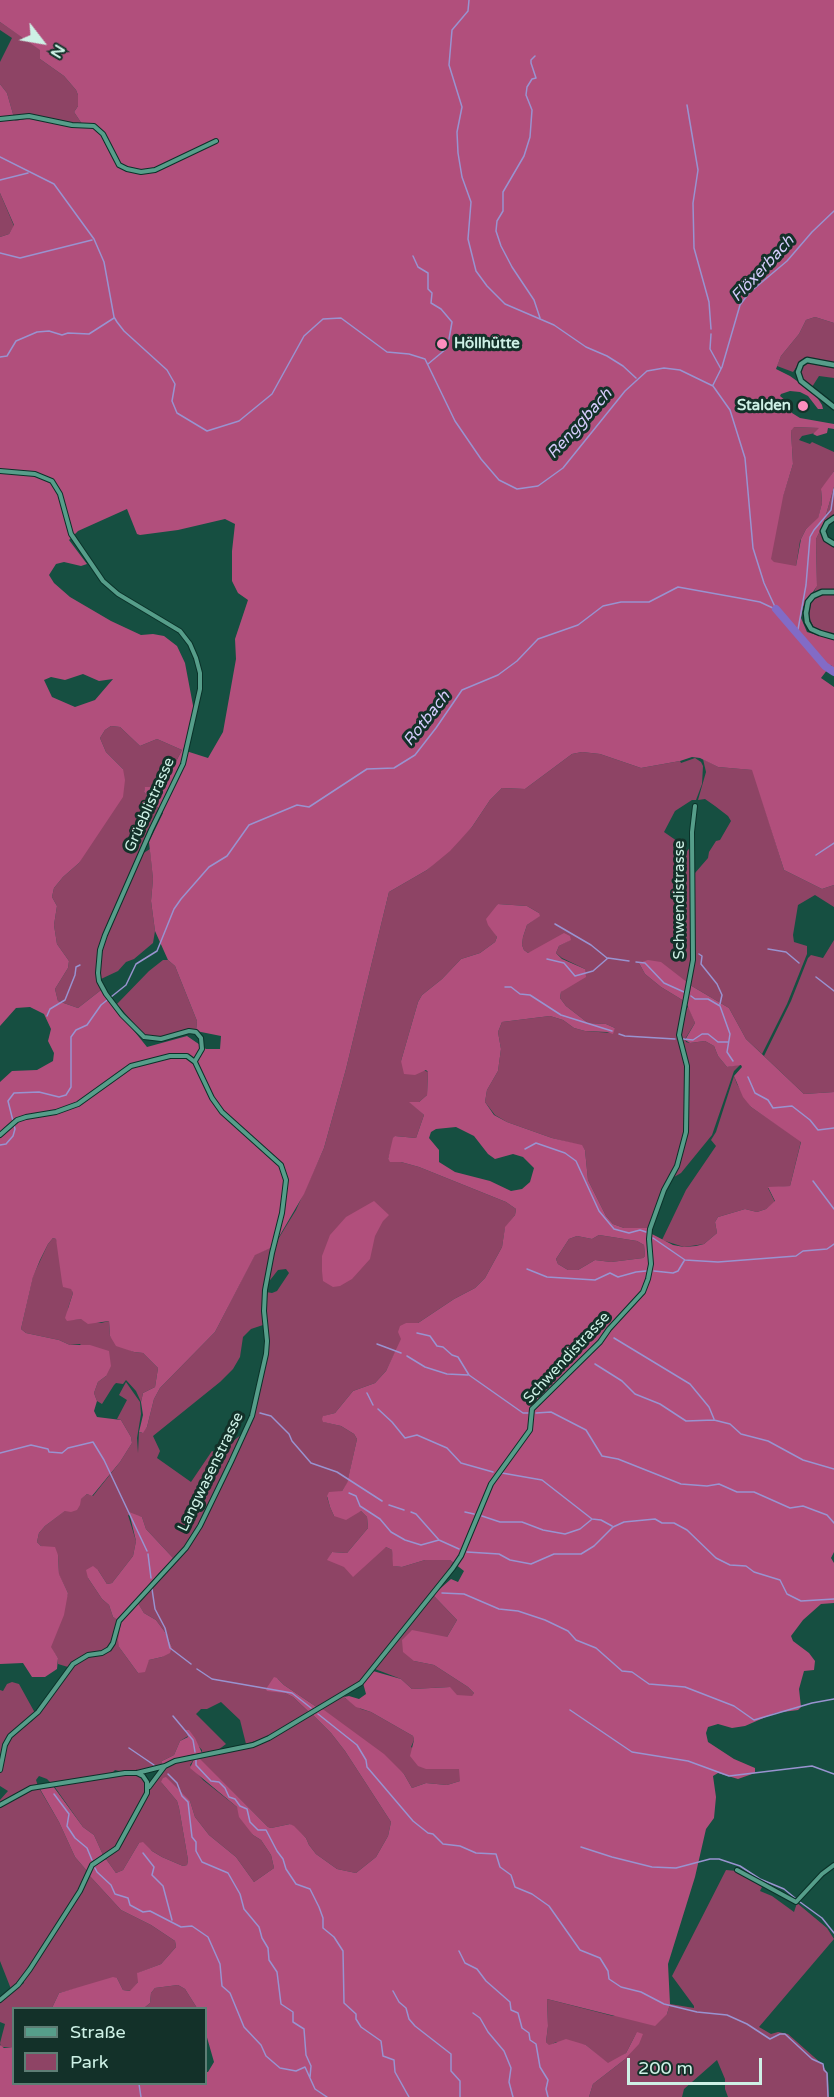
<!DOCTYPE html>
<meta charset="utf-8">
<style>
body{margin:0}
#map{position:relative;width:834px;height:2097px;overflow:hidden;background:#164f41;font-family:"Varela Round",sans-serif}
canvas{display:block}
.legend{position:absolute;left:12px;top:2007px;width:195px;height:78px;box-sizing:border-box;background:#133129;border:2px solid #5e7e75;margin:0;padding:8px 10px;list-style:none;font-size:18px;color:#cef1e6}
.legend li{display:flex;align-items:center;gap:12px;height:30px}
.legend b{width:30px;border:2px solid #5e7e75}
.north{position:absolute;left:12px;top:12px;width:60px;height:60px;-webkit-text-stroke:4px #133129;paint-order:stroke;rotate:121deg;font-size:16px;font-weight:700;line-height:24px;text-align:center;color:#cef1e6}
.north::after{content:'';display:block;margin:auto;width:21px;height:27px;background:#cef1e6;clip-path:polygon(50% 0,100% 100%,50% 72%,0 100%)}
.scale{position:absolute;left:627px;top:2058px;width:135px;height:27px;box-sizing:border-box;border:3px solid #cef1e6;border-top:0;padding-left:8px;font-size:18px;line-height:21px;white-space:nowrap;color:#cef1e6;-webkit-text-stroke:4px #133129;paint-order:stroke}
</style>
<div id="map">
<canvas width="834" height="2097"></canvas>
<ul class="legend">
<li><b style="height:8px;background:#569e8a"></b>Straße</li>
<li><b style="height:16px;background:#8e4465"></b>Park</li>
</ul>
<div class="north">N</div>
<div class="scale">200 m</div>
</div>
<script>
const c = document.querySelector('canvas').getContext('2d');
c.lineJoin = 'round';
function paint(path, color) {
  c.fillStyle = color;
  c.fill(path, 'evenodd');
}
function shape(rows) {
  const path = new Path2D();
  for (const r of rows) {
    path.moveTo(r[0], r[1]);
    for (let i = 2; i < r.length; i += 2) path.lineTo(r[i], r[i + 1]);
  }
  return path;
}
function stroke(path, color, width, dash) {
  c.strokeStyle = color;
  c.lineWidth = width;
  c.lineCap = dash ? 'butt' : 'round';
  c.setLineDash(dash || []);
  c.stroke(path);
}
function write(font, color, halo, rows, align = 'center') {
  c.font = font + ' "Varela Round",sans-serif';
  c.lineWidth = 6;
  c.setLineDash([]);
  c.textBaseline = 'middle';
  c.strokeStyle = halo;
  c.fillStyle = color;
  for (const [text, x, y, turn = 0] of rows) {
    c.save();
    c.translate(x, y);
    c.rotate((+turn || 0) * Math.PI / 180);
    c.textAlign = isNaN(turn) ? turn : align;
    if (halo) c.strokeText(text, 0, 0);
    c.fillText(text, 0, 0);
    c.restore();
  }
}
paint(shape([
 [0,22,41,50,40,59,64,76,76,90,78,95,78,106,74,112,84,127,56,124,34,117,15,121,7,93,0,84,0,62,12,38,0,30],
 [0,193,14,226,9,234,0,237],
 [815,317,834,323,834,363,810,358,800,362,793,372,777,366,781,356,799,334,806,320],
 [806,362,834,367,834,378,819,376,812,387,803,381,800,376,801,368],
 [793,427,820,428,815,433,802,436,799,440,810,444,812,442,834,452,834,471,821,491,822,503,818,519,806,529,800,541,796,566,717,620,783,496,793,464,791,431],
 [834,487,834,515,827,519,822,532,823,539,834,546,834,590,814,592,817,585,816,539,823,525],
 [834,594,834,635,814,628,809,617,811,601,816,596],
 [111,726,120,727,140,746,157,739,182,750,168,777,154,787,145,788,144,792,160,810,99,948,96,973,101,990,78,1008,58,1001,55,989,68,968,69,961,57,944,54,925,57,906,52,897,54,888,63,877,79,863,123,769,106,752,100,738,105,730],
 [582,752,600,754,641,768,680,761,681,763,695,758,701,762,703,766,702,784,696,800,692,800,675,811,664,832,677,841,673,849,676,851,685,854,691,846,693,943,688,983,639,963,645,974,661,987,684,1001,678,1029,686,1063,685,1129,678,1162,658,1200,649,1228,624,1228,613,1224,606,1216,588,1180,585,1150,582,1146,552,1138,507,1122,495,1115,485,1102,487,1090,498,1071,501,1049,498,1032,502,1022,550,1016,563,1020,574,1028,585,1031,612,1033,615,1028,606,1024,588,1023,566,1006,560,998,561,992,585,969,562,958,556,953,559,946,570,940,528,953,524,950,522,945,523,937,527,925,539,916,539,913,527,906,498,904,491,927,497,937,495,942,480,953,461,959,442,979,422,995,418,1002,401,1061,428,1072,427,1095,419,1102,410,1102,424,1115,416,1138,395,1136,388,1159,390,1161,401,1162,419,1167,506,1202,516,1209,515,1215,505,1228,502,1247,485,1278,475,1288,454,1299,418,1323,406,1323,402,1339,386,1371,375,1383,353,1391,335,1413,324,1416,324,1422,341,1426,354,1434,357,1439,347,1484,342,1491,327,1497,330,1507,334,1516,361,1511,367,1517,368,1528,347,1553,332,1552,328,1560,386,1547,392,1550,394,1566,402,1567,425,1560,450,1560,455,1564,359,1683,318,1708,284,1685,277,1678,285,1693,293,1697,310,1713,268,1737,246,1744,240,1720,221,1702,207,1709,201,1709,196,1714,226,1744,218,1750,202,1753,202,1750,185,1732,188,1736,180,1741,174,1755,162,1761,162,1765,135,1771,123,1772,115,1770,112,1773,52,1784,47,1779,39,1776,36,1780,38,1786,24,1789,0,1803,0,1800,8,1791,0,1786,0,1772,5,1748,10,1738,32,1721,73,1665,87,1657,106,1653,112,1648,121,1622,119,1647,138,1673,149,1660,162,1657,172,1647,165,1632,156,1620,144,1613,137,1602,186,1550,250,1425,268,1349,266,1325,266,1292,272,1293,277,1291,289,1273,286,1269,278,1270,267,1284,271,1260,277,1241,296,1210,324,1148,346,1069,389,892,427,870,472,827,490,800,502,788,525,789,572,754],
 [703,759,718,767,753,770,784,870,822,889,834,885,834,907,815,895,798,905,793,935,794,942,807,946,807,954,787,1004,762,1054,746,1039,729,1008,690,985,695,953,695,873,708,858,709,852,716,841,720,840,731,821,728,816,715,806,705,799,698,800,706,772],
 [150,849,153,879,151,901,155,931,153,943,134,959,126,962,118,971,101,979,99,975,101,948,142,854],
 [834,940,834,1092,804,1094,764,1056,791,1001,808,958,811,955,823,958],
 [163,960,168,960,175,966,197,1021,196,1031,187,1029,157,1038,144,1035,117,1004,149,971],
 [689,1007,695,1023,685,1039,686,1042,690,1043,705,1041,714,1046,718,1056,727,1067,741,1064,734,1071,712,1135,681,1173,674,1177,684,1148,688,1068,680,1035,686,1008],
 [734,1076,737,1084,751,1107,801,1141,790,1186,768,1188,775,1202,766,1209,757,1212,745,1209,718,1217,715,1222,717,1233,704,1244,684,1247,662,1240,686,1190,716,1146,711,1140,716,1132],
 [599,1235,637,1241,644,1245,645,1256,643,1258,611,1262,595,1260,578,1270,568,1270,558,1264,556,1259,569,1239,577,1236,592,1239],
 [53,1238,56,1239,73,1293,68,1308,67,1320,81,1319,101,1323,109,1321,110,1336,123,1347,134,1352,143,1353,158,1368,155,1387,143,1393,141,1402,136,1391,126,1380,123,1384,116,1383,114,1385,102,1404,97,1401,94,1393,98,1382,106,1376,80,1344,70,1345,59,1340,26,1333,21,1329,33,1276,48,1244],
 [273,1247,263,1313,263,1325,251,1329,243,1337,240,1357,233,1369,220,1382,153,1436,160,1451,157,1458,191,1482,212,1451,223,1455,231,1443,243,1433,195,1534,174,1559,146,1529,142,1517,128,1515,136,1541,133,1556,112,1583,107,1584,98,1570,88,1578,102,1599,109,1605,113,1617,119,1620,111,1645,106,1650,75,1661,68,1667,58,1664,58,1658,50,1647,68,1593,59,1575,58,1555,41,1546,37,1542,39,1533,45,1526,87,1494,93,1496,120,1462,132,1443,131,1437,121,1420,117,1419,127,1400,119,1395,126,1382,140,1402,141,1414,137,1438,138,1453,139,1432,142,1433,147,1427,154,1399,160,1388,215,1332,255,1254],
 [433,1595,457,1620,447,1637,414,1661,434,1665,468,1687,474,1693,472,1697,457,1696,449,1687,412,1689,401,1679,375,1669],
 [12,1682,19,1684,35,1713,10,1734,0,1766,0,1690,3,1691,7,1684],
 [344,1695,345,1698,361,1709,371,1712,413,1736,414,1740,411,1747,445,1768,460,1769,460,1781,447,1785,426,1783,412,1788,404,1774,320,1709],
 [312,1714,331,1733,345,1751,391,1822,388,1836,376,1857,356,1873,337,1869,316,1854,309,1845,306,1838,290,1824,271,1828,268,1827,199,1759,199,1758,252,1746],
 [194,1759,190,1765,203,1780,237,1807,253,1835,261,1840,271,1855,274,1868,254,1882,236,1857,209,1835,195,1817,190,1801,161,1782,177,1801,179,1808,188,1860,187,1865,183,1866,162,1857,139,1843,123,1870,116,1873,106,1859,119,1847,153,1784,165,1768,174,1762],
 [133,1773,140,1776,144,1780,146,1792,117,1847,103,1855,94,1835,83,1827,54,1786],
 [39,1788,59,1822,75,1857,87,1871,83,1884,32,1965,18,1983,11,1989,0,1961,0,1806,25,1791],
 [726,1870,737,1871,762,1887,760,1891,772,1896,794,1912,797,1903,827,1928,834,1939,759,2027,771,2034,778,2032,788,2034,822,2064,828,2074,829,2097,728,2097,725,2089,725,2079,717,2060,684,2089,682,2097,589,2097,593,2084,624,2060,637,2032,626,2053,615,2061,608,2064,586,2045,556,2042,549,2046,546,2042,548,2026,547,1999,613,2016,667,2014,670,2004,694,2008,694,2006,672,1976],
 [88,1874,121,1910,151,1925,175,1941,176,1947,161,1964,138,1973,138,1982,131,1991,123,1990,117,1978,59,1993,52,2008,14,2008,13,2047,1,2047,0,2043,5,2024,0,2022,0,2002,24,1983,23,1980,81,1892],
 [178,1985,185,1989,197,2008,144,2008,150,2003,151,1993,155,1988]
]), '#8e4465');
paint(shape([
 [0,0,834,0,834,323,815,317,806,320,799,334,781,356,776,369,790,376,815,394,822,405,823,409,818,409,808,396,800,392,790,391,781,394,780,396,790,404,792,413,800,418,834,424,834,429,828,428,827,433,817,436,813,434,819,428,794,427,791,431,793,464,783,497,771,559,774,562,796,566,801,539,806,529,818,518,822,503,821,489,834,471,834,487,823,525,816,539,817,586,803,607,801,618,807,632,834,640,834,670,831,665,821,678,834,687,834,885,822,889,784,870,752,770,718,767,700,758,692,757,680,761,641,768,600,754,582,752,572,754,525,789,502,788,490,800,472,827,450,851,427,870,389,892,346,1069,324,1148,304,1194,273,1247,255,1255,215,1332,160,1388,154,1399,147,1427,143,1433,139,1432,143,1415,141,1402,143,1393,155,1387,158,1368,143,1353,134,1352,116,1346,110,1336,109,1321,88,1324,81,1319,67,1321,65,1318,73,1293,71,1289,63,1287,62,1282,56,1239,53,1238,48,1244,40,1260,33,1277,21,1329,26,1333,59,1340,70,1345,90,1345,109,1351,111,1366,106,1376,98,1382,94,1393,97,1401,94,1411,97,1417,121,1420,131,1437,132,1443,120,1462,92,1496,87,1494,81,1499,80,1505,77,1510,71,1512,65,1511,45,1526,39,1533,37,1542,41,1546,55,1547,58,1555,59,1574,68,1593,64,1615,51,1647,58,1658,57,1669,45,1677,32,1677,23,1663,0,1664,0,1082,12,1071,37,1070,53,1061,54,1053,48,1041,51,1029,44,1014,30,1007,16,1008,0,1026,0,237,9,234,14,225,0,193,0,84,7,93,15,121,34,117,56,124,84,127,74,112,78,106,78,95,76,90,64,76,40,59,40,50,0,22],
 [127,509,137,534,140,535,178,530,225,519,235,524,232,551,232,581,238,593,248,600,235,639,236,659,223,732,208,758,183,750,195,716,185,663,177,646,164,636,153,634,141,635,111,621,70,597,54,583,49,575,56,564,64,562,81,566,87,564,69,540,78,531],
 [83,674,99,681,113,679,95,700,75,707,52,697,44,680,51,677,65,680],
 [111,726,120,727,140,746,157,739,182,750,168,777,154,787,145,787,144,792,163,813,149,842,153,879,151,901,155,931,168,960,175,966,197,1021,196,1031,221,1036,220,1049,206,1049,187,1036,147,1047,101,990,78,1008,58,1001,55,989,68,968,69,961,57,944,54,925,57,906,52,897,54,888,63,877,79,863,123,797,125,780,123,769,106,752,100,738,105,730],
 [498,904,527,906,539,913,540,916,527,925,523,937,522,945,524,950,528,953,564,933,570,936,571,940,559,946,556,953,562,959,585,969,586,977,561,992,560,998,566,1006,588,1023,606,1024,615,1028,613,1034,607,1032,585,1031,574,1028,563,1020,550,1016,502,1022,498,1032,501,1049,498,1071,487,1090,485,1102,494,1115,507,1122,552,1138,582,1145,585,1150,588,1180,606,1216,613,1224,624,1228,649,1228,650,1233,673,1245,684,1247,696,1246,704,1244,717,1233,715,1222,718,1217,745,1209,757,1212,766,1209,775,1201,768,1187,790,1186,801,1142,751,1107,743,1097,734,1076,742,1067,741,1065,727,1067,718,1056,714,1046,705,1041,690,1043,685,1040,695,1023,686,1002,690,985,729,1008,746,1039,804,1094,834,1092,834,1552,831,1558,834,1563,834,1603,821,1604,803,1620,791,1636,793,1641,809,1653,815,1661,814,1670,804,1671,799,1689,801,1707,798,1710,775,1713,745,1726,732,1728,718,1724,708,1727,706,1733,708,1742,734,1759,755,1768,755,1773,738,1779,718,1773,713,1776,716,1797,714,1818,706,1829,695,1877,668,1964,670,2004,667,2014,655,2026,547,1999,548,2026,546,2042,549,2045,566,2039,586,2045,608,2063,626,2053,637,2032,643,2034,639,2044,624,2060,593,2084,589,2097,0,2097,0,2045,4,2048,13,2047,14,2084,206,2084,206,2072,208,2072,214,2062,206,2034,206,2008,197,2008,185,1989,178,1985,155,1988,151,1993,150,2003,144,2008,52,2008,59,1993,113,1977,117,1978,123,1990,130,1991,138,1982,137,1973,161,1964,176,1947,175,1941,151,1925,121,1910,88,1874,91,1868,106,1859,116,1873,123,1870,139,1843,143,1842,152,1851,162,1857,183,1866,187,1865,188,1860,179,1808,177,1801,161,1782,163,1778,166,1777,190,1801,195,1817,209,1835,236,1857,254,1882,274,1868,271,1855,261,1840,253,1835,239,1817,237,1807,190,1768,194,1759,199,1758,268,1827,271,1828,290,1824,294,1826,306,1838,309,1845,316,1854,337,1869,356,1873,376,1857,388,1836,391,1822,345,1751,331,1733,312,1714,320,1709,324,1710,384,1754,404,1774,412,1788,426,1783,447,1785,460,1781,459,1769,426,1769,418,1766,410,1756,414,1740,413,1736,371,1712,356,1707,344,1697,349,1696,359,1699,366,1694,363,1683,373,1671,401,1679,412,1689,450,1687,457,1695,472,1696,474,1693,468,1687,434,1665,414,1661,403,1652,402,1640,412,1630,447,1637,457,1620,433,1595,451,1579,458,1582,464,1571,450,1560,425,1560,402,1567,393,1566,392,1550,386,1547,353,1577,344,1567,327,1560,332,1552,347,1553,368,1528,367,1517,361,1511,346,1520,334,1516,330,1507,327,1496,329,1492,342,1491,347,1483,357,1439,354,1434,341,1426,323,1422,322,1419,323,1416,335,1413,353,1391,375,1383,386,1371,401,1339,398,1332,400,1326,406,1323,418,1323,454,1299,475,1288,485,1278,502,1247,505,1227,515,1215,516,1209,506,1202,419,1167,401,1162,390,1162,388,1159,393,1138,395,1136,416,1138,424,1115,409,1102,419,1102,427,1095,428,1072,426,1070,415,1075,404,1074,401,1061,418,1002,422,995,442,979,461,959,480,953,495,942,497,937,488,925,486,919],
 [456,1127,474,1136,488,1154,495,1159,513,1154,523,1157,534,1168,530,1182,522,1189,511,1191,490,1181,455,1172,439,1162,439,1150,429,1138,431,1132,436,1129],
 [599,1235,637,1241,644,1245,645,1256,643,1258,611,1262,595,1260,578,1270,568,1270,558,1264,556,1259,569,1239,577,1236,592,1239],
 [648,960,661,962,688,983,684,1001,661,987,645,974,639,963],
 [374,1201,389,1215,383,1221,375,1236,370,1259,352,1279,340,1286,333,1287,323,1281,322,1271,322,1256,330,1235,346,1217],
 [129,1512,142,1517,146,1529,174,1559,159,1573,136,1600,144,1613,156,1620,165,1632,172,1647,170,1653,162,1657,149,1660,145,1672,138,1673,119,1647,118,1640,121,1622,113,1617,109,1605,102,1599,88,1578,86,1570,93,1566,98,1570,107,1584,112,1583,133,1556,136,1541],
 [274,1677,277,1678,284,1685,318,1708,310,1713,293,1697,285,1693,267,1691,266,1689],
 [185,1730,189,1730,195,1738,202,1753,190,1755,162,1765,162,1761,174,1755,180,1741,188,1737],
 [53,1786,83,1827,94,1835,103,1855,91,1862,87,1871,75,1857,59,1822,40,1789]
]), '#b14f7c');
stroke(shape([
 [469,0,468,11,452,30,449,65,462,107,457,132,458,153,462,177,471,202,468,239,476,271,487,286,505,304,554,325,586,347,607,356,623,366,636,378],
 [535,56,531,60,531,63,536,78,532,79,527,87,526,95,532,110,530,137,524,156,503,192,503,211,497,221,496,231,501,246,512,267,534,300,540,318],
 [687,105,698,170,693,203,694,248,709,302,711,329],
 [0,157,54,184,94,239,104,262,114,317,117,322,124,331,167,370,175,384,172,401,177,413,207,431,239,421,272,394,304,336,323,319,341,318,387,352,409,354,425,359,455,421,481,459,499,480,517,489,538,486,563,468,625,391,647,371,664,368,680,370,713,386,730,410,745,458,753,548,764,583,776,609],
 [0,180,28,173],
 [0,253,20,258,92,240],
 [413,256,418,267,428,273,428,289,432,293,431,303,441,309,452,322,449,339],
 [711,334,710,349,721,369],
 [0,357,7,356,16,341,37,332,49,331,62,335,68,333,89,334,114,318],
 [428,364,446,349],
 [713,385,722,367,740,305,749,293,787,261,812,232,834,211],
 [797,635,806,585,810,537,814,530,831,510,834,489],
 [816,855,834,843],
 [555,924,591,945,607,958],
 [768,949,786,952,799,963],
 [699,954,702,956,701,964,717,984,722,995,720,1004],
 [547,959,564,963,575,976,593,971,608,958,629,961],
 [636,962,645,963,664,983,684,992],
 [816,977,834,991],
 [505,987,511,987,520,994,530,995,561,1015,612,1031],
 [691,996,695,999,708,999,720,1006,730,1034,727,1052,733,1061],
 [47,1016,50,1009,65,1000,75,975,76,967,80,965],
 [619,1034,625,1036,675,1039],
 [683,1039,693,1040,702,1034,708,1034,718,1042,728,1042],
 [748,1077,755,1093,768,1100,773,1108,792,1106,810,1120,818,1130,834,1128],
 [0,1145,6,1144,13,1136,15,1129,8,1101,14,1093,39,1092,59,1097,66,1095,71,1087,71,1037,76,1030,87,1025,101,1005,126,985,136,964,157,951,174,909,181,899,209,867,227,856,249,825,297,805,309,807,367,769,394,768,415,755,436,728,462,690,498,675,517,661,538,639,578,625,603,606,621,602,649,602,678,587,739,598,760,602,775,609],
 [525,1149,536,1143,565,1153,576,1161,599,1211,614,1229,629,1233,640,1230,646,1232],
 [813,1181,834,1209],
 [653,1238,685,1260,718,1262,796,1256,803,1251,827,1249,834,1244],
 [527,1269,547,1277,595,1280,610,1273,618,1277,636,1272,646,1271],
 [654,1271,673,1273,678,1271,684,1261],
 [417,1333,430,1336,437,1346,443,1347,452,1355,458,1357,469,1375,523,1413,528,1413],
 [614,1338,690,1384,709,1407,714,1419],
 [377,1344,401,1353],
 [407,1356,425,1367,447,1374,468,1375],
 [595,1364,622,1381,635,1394,660,1404,686,1421,714,1420,730,1424,741,1434,768,1441,803,1460,834,1469],
 [367,1393,373,1405],
 [378,1409,392,1422,405,1438,417,1435,447,1448,461,1463,493,1472],
 [260,1413,271,1416,289,1434,292,1441,311,1463,337,1472,382,1501],
 [536,1413,551,1412,586,1430,602,1456,618,1459,681,1484,707,1486,719,1484,737,1492,754,1492,790,1508,803,1506,827,1515,834,1523],
 [0,1453,31,1445,48,1449,49,1452,62,1453,68,1448,93,1442,104,1460,147,1551],
 [502,1473,542,1480,592,1519,601,1520,612,1526],
 [349,1493,356,1496,360,1506,380,1519,391,1532,405,1540,421,1545,439,1540],
 [389,1505,404,1510],
 [411,1512,416,1514,439,1540,459,1549],
 [465,1512,474,1514],
 [482,1516,500,1522,522,1522,543,1530,565,1534,580,1529,591,1520],
 [467,1552,499,1554,510,1560,531,1564,554,1554,581,1554,594,1546,613,1527,624,1522,655,1519,662,1523,674,1523,687,1530,716,1558,730,1565,746,1566,754,1572,780,1580,787,1594,801,1601,834,1599],
 [148,1554,151,1578],
 [152,1589,155,1609,165,1628,170,1648,191,1664],
 [442,1593,464,1594,499,1609,518,1611,545,1620,568,1631,576,1640,596,1648,622,1671,632,1672,649,1684,685,1687,734,1706,754,1720,812,1703,834,1699],
 [197,1669,212,1679,292,1693,311,1708],
 [570,1710,632,1752,688,1761,729,1776,812,1766,834,1774],
 [318,1714,357,1745,366,1760,367,1767,413,1821,428,1833,433,1834,443,1844,460,1846,476,1853,496,1854,500,1867,511,1875,515,1887,532,1894,549,1906,580,1950,600,1958,608,1971,609,1979,621,1987,641,1992,664,2004,697,2012,727,2015,747,2024,770,2039,780,2034,785,2034,812,2059,823,2064,824,2070,827,2073,828,2097],
 [173,1716,193,1740,195,1752],
 [129,1748,154,1765],
 [196,1760,196,1765,211,1781,219,1782,225,1788,229,1797,235,1799,240,1806,247,1809,250,1822,258,1830,266,1830,277,1851,283,1859,286,1869,296,1884,310,1889,319,1907,323,1918,323,1928,334,1937,343,1951,344,2003,356,2014,356,2019,361,2027,381,2041,383,2056,394,2060,395,2072,409,2097],
 [168,1774,177,1783,182,1796,188,1802,192,1837,196,1842,196,1851,202,1862,228,1873,240,1894,244,1909,259,1927,262,1938,268,1948,269,1960,277,1972,281,2004,293,2012,293,2022,304,2029,306,2055,311,2066,310,2077],
 [54,1794,69,1814,67,1826,75,1838,87,1848,92,1860],
 [581,1847,612,1857,652,1867,676,1868,710,1859,719,1859,740,1866,760,1879,784,1889,795,1898],
 [143,1853,154,1867,152,1875,163,1886,172,1920],
 [95,1868,97,1872,111,1885,115,1894,128,1898,130,1905,143,1912,150,1911,181,1927,192,1926,208,1937,220,1964,222,1986,230,1993,244,2027,261,2045,266,2056,280,2068,296,2071,305,2067,315,2089,327,2097],
 [800,1902,822,1918,834,1933],
 [459,1951,465,1963,477,1969,486,1981,510,2002,511,2010,518,2013,522,2028,529,2033,530,2040,536,2044,540,2067,548,2080,546,2089,548,2097],
 [393,1991,399,2002,406,2008,409,2019,415,2026,451,2054,451,2071,460,2081,460,2097],
 [473,2013,480,2018,488,2032,504,2051,511,2068,509,2082,513,2097],
 [139,2084,141,2097]
]), '#9993d0', 1.5);
stroke(shape([
 [776,609,825,666,834,672]
]), '#826bc6', 8);
const minor = shape([
 [0,119,29,116,72,125,94,126,103,134,119,165,127,169,141,172,155,170,216,141],
 [0,471,35,474,52,481,60,494,71,534,103,581,118,594,180,631,190,644,196,658,200,673,200,689,183,764,151,830,105,935,100,950,98,973,99,981,106,994,122,1015,144,1037,161,1039,189,1031,196,1032,201,1038,202,1049,195,1061],
 [0,1135,17,1120,26,1117,56,1112,78,1104,131,1066,170,1056,187,1056,195,1062,212,1098,222,1112,281,1165,286,1180,282,1213,272,1253,265,1290,264,1311,267,1341,266,1354,252,1416,231,1462,200,1526,186,1548,119,1621,113,1643,109,1649,102,1653,88,1655,73,1664,38,1712,10,1736,5,1745,0,1770],
 [149,1787,164,1767],
 [0,1805,31,1788,125,1773,137,1773,165,1766,175,1761,253,1745,269,1738,361,1683,453,1568,461,1556,491,1484,530,1430,532,1409,600,1342,609,1329,643,1292,648,1279,651,1264,649,1239,650,1229,664,1190,677,1166,686,1132,687,1066,679,1035,693,960,692,832,695,806],
 [737,1870,796,1902,822,1874,834,1865],
 [0,2000,18,1985,30,1969,80,1891,92,1865,117,1848,147,1793,147,1782,143,1776,137,1773]
]);
const tertiary = shape([
 [834,365,807,360,801,364,798,372,801,381,834,407],
 [834,518,827,523,823,531,826,539,834,544],
 [834,592,822,592,813,596,808,602,806,613,807,622,811,629,820,633,834,637]
]);
stroke(minor, '#0a3229', 6);
stroke(tertiary, '#0a3229', 7);
stroke(minor, '#569e8a', 4);
stroke(tertiary, '#569e8a', 4.5);
for (const [x, y, r, color] of [
 [442,344,6,"#fd8ebe"],
 [803,406,6,"#fd8ebe"]
]) {
  const dot = new Path2D();
  dot.arc(x, y, r, 0, 2 * Math.PI);
  c.fillStyle = color;
  c.fill(dot);
  stroke(dot, '#133129', 2);
}
write('bold 15px', '#cef1e6', '#133129', [
 ["Höllhütte",454,344],
 ["Stalden",791,406,"right"]
], 'left');
write('15px', '#cef1e6', '#133129', [
 ["Grüeblistrasse",150,805,-66],
 ["Schwendistrasse",680,900,-90],
 ["Schwendistrasse",567,1358,-47],
 ["Langwasenstrasse",211,1472,-64]
]);
write('italic 16px', '#d4cbfb', '#133129', [
 ["Flöxerbach",763,269,-47],
 ["Renggbach",580,424,-48],
 ["Rotbach",427,719,-52]
]);
</script>
